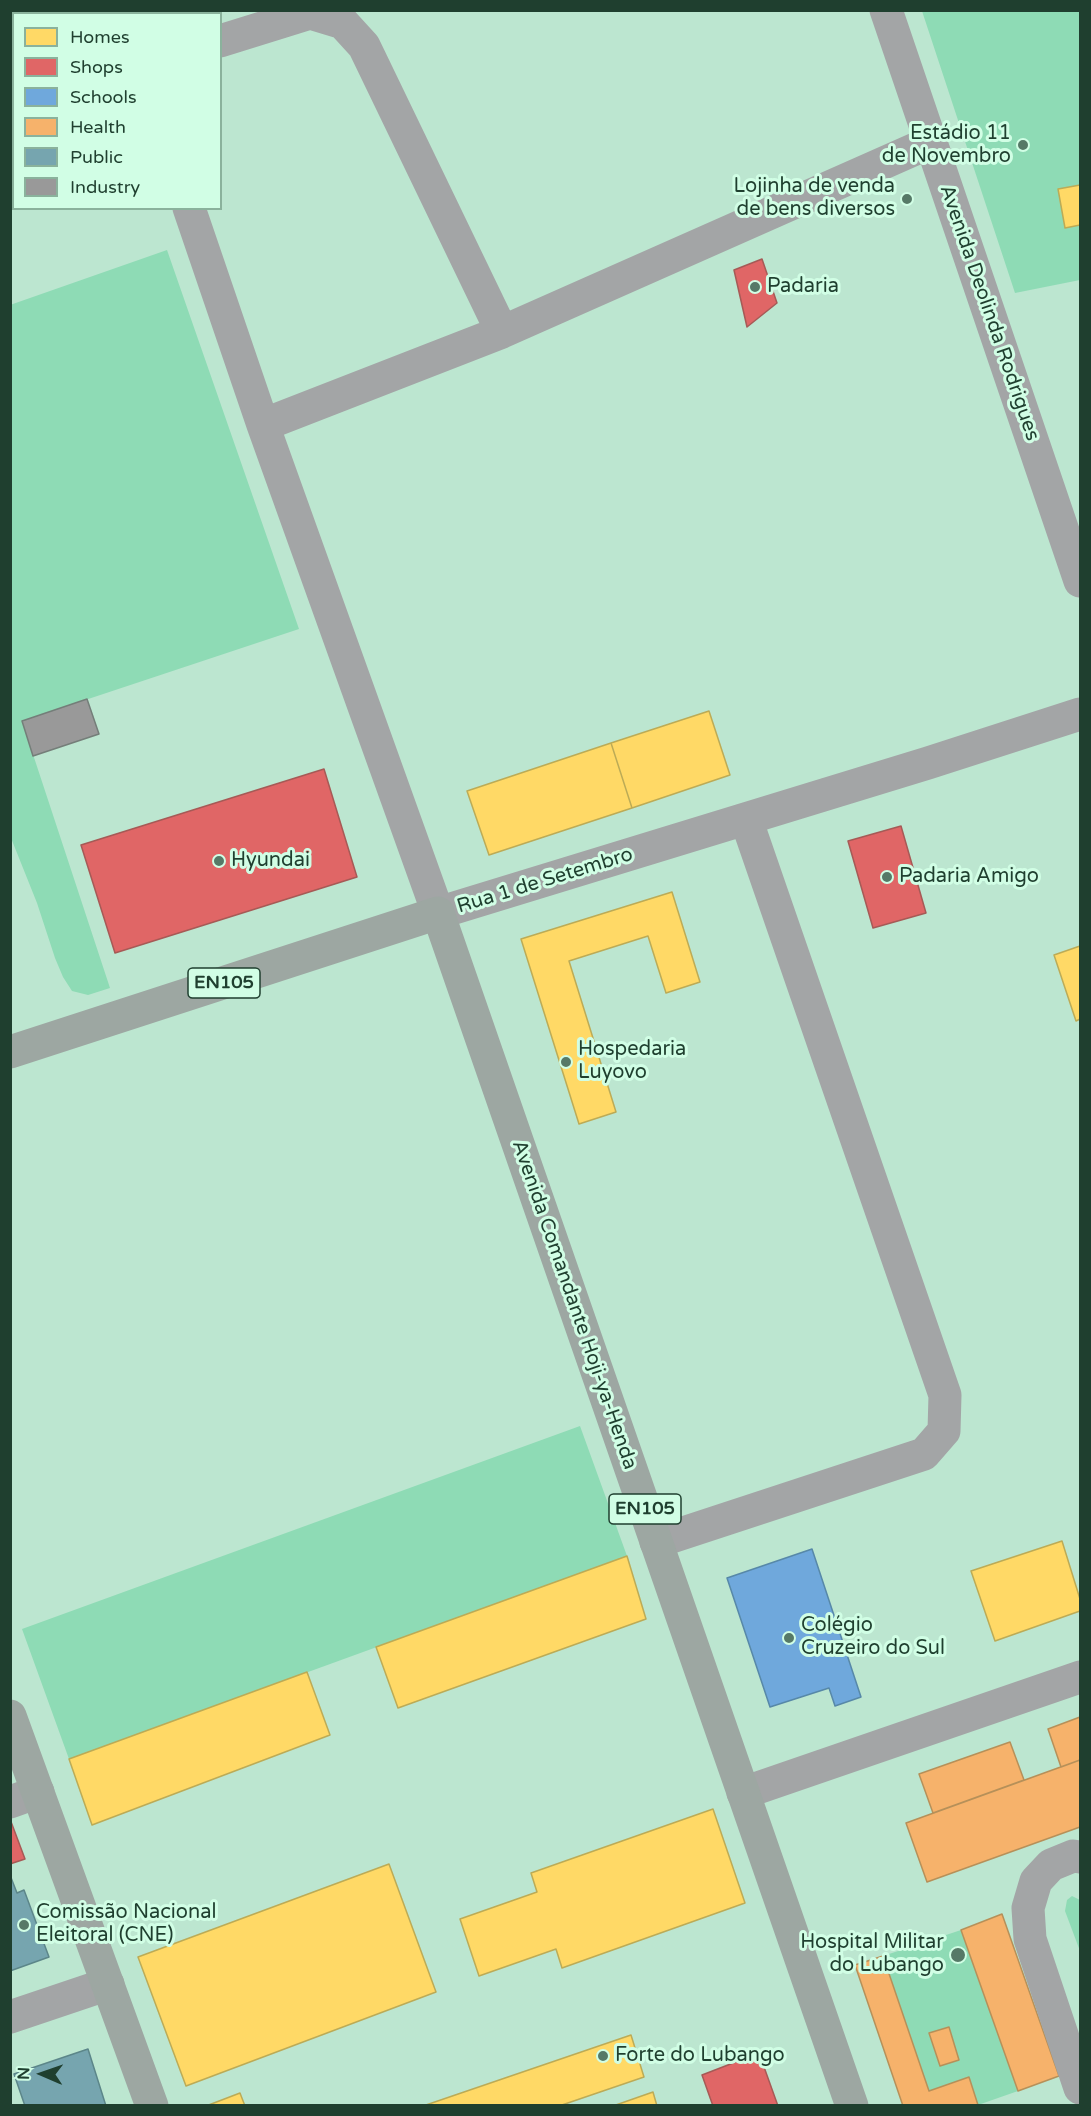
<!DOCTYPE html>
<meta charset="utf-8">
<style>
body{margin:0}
#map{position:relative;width:1091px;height:2116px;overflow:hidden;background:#bce6d0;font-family:"Varela Round",sans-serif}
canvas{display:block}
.frame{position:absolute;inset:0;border:12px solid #1f3f2f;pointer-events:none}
.legend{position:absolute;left:12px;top:12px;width:210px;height:198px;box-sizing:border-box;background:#d1fee5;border:2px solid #8ab29c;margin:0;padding:8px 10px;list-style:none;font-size:18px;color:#1f3f2f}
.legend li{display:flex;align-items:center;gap:12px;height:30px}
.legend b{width:30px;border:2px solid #8ab29c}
.north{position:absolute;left:12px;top:2044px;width:60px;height:60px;-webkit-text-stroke:4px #d1fee5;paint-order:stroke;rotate:272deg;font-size:16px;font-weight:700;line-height:24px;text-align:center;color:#1f3f2f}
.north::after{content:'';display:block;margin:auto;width:21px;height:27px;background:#1f3f2f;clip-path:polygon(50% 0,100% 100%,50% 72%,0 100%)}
</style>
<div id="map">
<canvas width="1091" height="2116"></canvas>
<div class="frame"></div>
<ul class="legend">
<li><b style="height:16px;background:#ffd966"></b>Homes</li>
<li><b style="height:16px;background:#e06666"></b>Shops</li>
<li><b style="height:16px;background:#6fa8dc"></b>Schools</li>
<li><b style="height:16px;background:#f6b26b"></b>Health</li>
<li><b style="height:16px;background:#76a5af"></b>Public</li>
<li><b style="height:16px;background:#999"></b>Industry</li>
</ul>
<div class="north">N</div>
</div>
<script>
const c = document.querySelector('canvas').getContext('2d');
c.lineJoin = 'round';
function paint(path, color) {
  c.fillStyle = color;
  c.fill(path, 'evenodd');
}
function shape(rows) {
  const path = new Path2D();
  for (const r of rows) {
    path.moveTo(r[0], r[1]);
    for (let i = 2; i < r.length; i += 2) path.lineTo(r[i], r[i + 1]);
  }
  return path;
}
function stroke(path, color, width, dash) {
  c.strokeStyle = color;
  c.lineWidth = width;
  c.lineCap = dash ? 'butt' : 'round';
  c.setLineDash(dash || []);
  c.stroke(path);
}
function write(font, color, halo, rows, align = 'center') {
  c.font = font + ' "Varela Round",sans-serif';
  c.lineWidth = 6;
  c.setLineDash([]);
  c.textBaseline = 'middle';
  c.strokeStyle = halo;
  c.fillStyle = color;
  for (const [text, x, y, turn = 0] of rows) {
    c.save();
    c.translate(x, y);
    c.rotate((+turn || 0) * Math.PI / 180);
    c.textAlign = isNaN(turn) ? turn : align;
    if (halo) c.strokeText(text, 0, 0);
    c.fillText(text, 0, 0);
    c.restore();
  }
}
paint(shape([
 [922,11,1080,11,1080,280,1015,293],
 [167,250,299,629,22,721,110,988,88,995,72,991,63,977,55,958,37,903,11,838,10,305],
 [580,1426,627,1556,69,1759,22,1629],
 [1072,1896,1080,1900,1080,1951,1065,1911,1067,1900],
 [961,1930,1018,2091,978,2105,969,2077,929,2091,883,1956]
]), '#8edbb5');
const homes = shape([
 [1080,185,1080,225,1065,228,1058,189,1080,185],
 [709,711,730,775,632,808,611,743,709,711],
 [611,743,632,808,489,855,467,791,611,743],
 [672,892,700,982,666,993,648,936,569,961,616,1112,579,1124,521,939,672,892],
 [1080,946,1080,1019,1076,1021,1054,955,1080,946],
 [1062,1541,1080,1599,1080,1611,995,1641,971,1571,1062,1541],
 [627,1556,646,1619,398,1708,376,1647,627,1556],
 [307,1672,330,1735,92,1825,69,1759,307,1672],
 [713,1809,745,1903,562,1968,556,1949,479,1976,460,1919,537,1892,531,1873,713,1809],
 [389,1864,436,1992,186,2086,138,1957,389,1864],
 [631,2035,644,2077,559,2106,423,2106,631,2035],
 [653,2092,657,2106,613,2106,653,2092],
 [240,2093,245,2106,206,2106,240,2093]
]);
paint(homes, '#ffd966');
stroke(homes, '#bcab56', 1.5);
const shops = shape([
 [762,259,777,303,747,327,734,270,762,259],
 [324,769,357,877,115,953,81,845,324,769],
 [901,826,926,913,873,928,848,841,901,826],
 [10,1819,25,1859,10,1864,10,1819],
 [759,2053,778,2106,713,2106,702,2075,759,2053]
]);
paint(shops, '#e06666');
stroke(shops, '#a65a56', 1.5);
const schools = shape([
 [812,1549,861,1697,835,1706,829,1688,770,1707,727,1578,812,1549]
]);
paint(schools, '#6fa8dc');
stroke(schools, '#5788a8', 1.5);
const health = shape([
 [1080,1717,1080,1760,1061,1767,1048,1729,1080,1717],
 [1010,1742,1024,1780,933,1813,919,1774,1010,1742],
 [1080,1760,1080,1827,927,1882,906,1823,1080,1760],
 [1002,1914,1059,2076,1018,2091,961,1930,1002,1914],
 [883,1956,929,2091,969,2077,978,2105,903,2106,855,1965,883,1956],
 [949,2027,959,2060,940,2066,929,2033,949,2027]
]);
paint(health, '#f6b26b');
stroke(health, '#b69059', 1.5);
const public = shape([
 [10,1875,17,1893,24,1890,49,1957,10,1971,10,1875],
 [88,2049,106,2106,25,2106,14,2074,88,2049]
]);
paint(public, '#76a5af');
stroke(public, '#5c8689', 1.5);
const industry = shape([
 [87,699,99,734,33,756,22,721,87,699]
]);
paint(industry, '#999');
stroke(industry, '#747e79', 1.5);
stroke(shape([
 [124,10,125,14],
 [886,10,1080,581],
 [220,41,310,13,343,23,364,46,502,332],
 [189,208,263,425,438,913,928,763,1080,714],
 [263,425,502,332,931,142],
 [656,1542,924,1454,944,1431,945,1395,746,819],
 [743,1793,1080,1677],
 [10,1802,38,1792],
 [1080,1857,1073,1856,1051,1865,1036,1881,1028,1908,1030,1939,1080,2088],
 [10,2017,108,1984]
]), '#a3a5a6', 33);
stroke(shape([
 [10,1052,438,913,852,2106],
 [10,1716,152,2106]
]), '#9da7a2', 33);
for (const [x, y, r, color] of [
 [1023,145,6,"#567967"],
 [907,199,6,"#567967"],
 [755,287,6,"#567967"],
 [219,861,6,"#567967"],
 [887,877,6,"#567967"],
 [566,1062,6,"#567967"],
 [789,1638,6,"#567967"],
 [24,1925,6,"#567967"],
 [958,1955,8,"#567967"],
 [603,2056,6,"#567967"]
]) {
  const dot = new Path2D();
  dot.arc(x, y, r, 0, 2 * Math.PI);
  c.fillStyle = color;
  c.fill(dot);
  stroke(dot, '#d1fee5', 2);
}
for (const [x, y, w] of [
 [224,983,72],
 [645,1509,72]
]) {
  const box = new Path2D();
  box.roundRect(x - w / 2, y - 15, w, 30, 4.5);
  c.fillStyle = '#d1fee5';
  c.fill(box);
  stroke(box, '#1f3f2f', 1.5);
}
write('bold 18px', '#1f3f2f', null, [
 ["EN105",224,983],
 ["EN105",645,1509]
]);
write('20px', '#1f3f2f', '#d1fee5', [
 ["Estádio 11",1011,134,"right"],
 ["de Novembro",1011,157,"right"],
 ["Lojinha de venda",895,187,"right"],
 ["de bens diversos",895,210,"right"],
 ["Padaria",767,287],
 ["Hyundai",231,861],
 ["Padaria Amigo",899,877],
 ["Hospedaria",578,1050],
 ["Luyovo",578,1073],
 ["Colégio",801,1626],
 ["Cruzeiro do Sul",801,1649],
 ["Comissão Nacional",36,1913],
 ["Eleitoral (CNE)",36,1936],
 ["Hospital Militar",944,1943,"right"],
 ["do Lubango",944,1966,"right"],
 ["Forte do Lubango",615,2056]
], 'left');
write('20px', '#1f3f2f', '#d1fee5', [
 ["Avenida Deolinda Rodrigues",989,313,71],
 ["Rua 1 de Setembro",545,881,-17],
 ["Avenida Comandante Hoji-ya-Henda",574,1305,71]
]);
</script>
